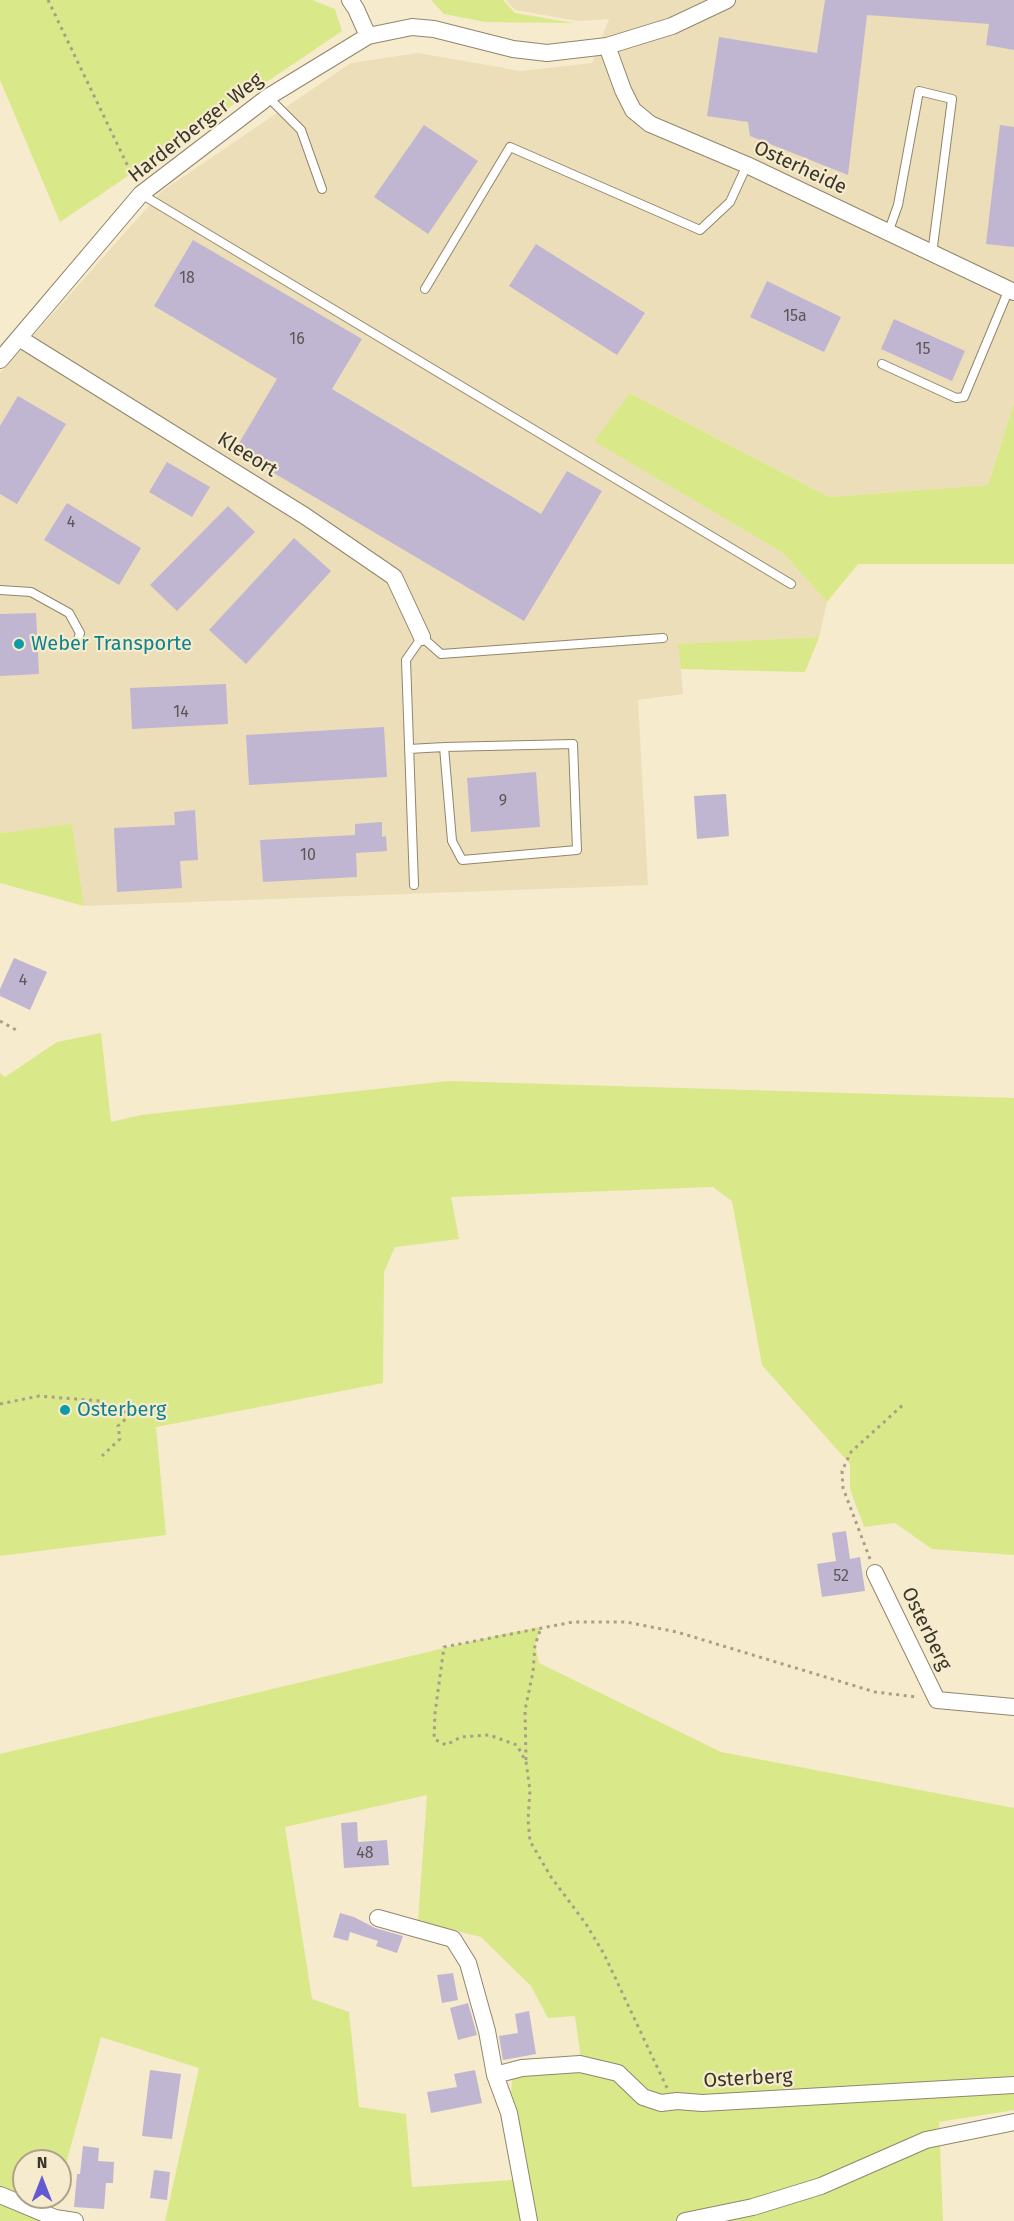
<!DOCTYPE html>
<style>
body{margin:0}
#map{position:relative;width:1014px;height:2221px;overflow:hidden;background:#f6ebcd;font-family:"Fira Sans",sans-serif}
canvas{display:block}
.north{position:absolute;left:12px;top:2149px;width:60px;height:60px;box-sizing:border-box;background:#f6ebcd;border:2px solid #aba38c;border-radius:50%;rotate:0deg;font-size:16px;font-weight:700;line-height:24px;text-align:center;color:#3b362b}
.north::after{content:'';display:block;margin:auto;width:21px;height:27px;background:#635ad2;clip-path:polygon(50% 0,100% 100%,50% 72%,0 100%)}
</style>
<div id="map">
<canvas width="1014" height="2221"></canvas>
<div class="north">N</div>
</div>
<script>
const c = document.querySelector('canvas').getContext('2d');
c.lineJoin = 'round';
function paint(path, color) {
  c.fillStyle = color;
  c.fill(path, 'evenodd');
}
function shape(rows) {
  const path = new Path2D();
  for (const r of rows) {
    path.moveTo(r[0], r[1]);
    for (let i = 2; i < r.length; i += 2) path.lineTo(r[i], r[i + 1]);
  }
  return path;
}
function stroke(path, color, width, dash) {
  c.strokeStyle = color;
  c.lineWidth = width;
  c.lineCap = dash ? 'butt' : 'round';
  c.setLineDash(dash || []);
  c.stroke(path);
}
function write(font, color, halo, rows, align = 'center') {
  c.font = font + ' "Fira Sans",sans-serif';
  c.lineWidth = 4.5;
  c.setLineDash([]);
  c.textBaseline = 'middle';
  c.strokeStyle = halo;
  c.fillStyle = color;
  for (const [text, x, y, turn = 0] of rows) {
    c.save();
    c.translate(x, y);
    c.rotate((+turn || 0) * Math.PI / 180);
    c.textAlign = isNaN(turn) ? turn : align;
    if (halo) c.strokeText(text, 0, 0);
    c.fillText(text, 0, 0);
    c.restore();
  }
}
paint(shape([
 [506,0,1014,0,1014,403,988,485,829,497,631,393,595,441,783,553,827,602,819,637,679,644,683,694,638,700,648,885,84,906,72,825,0,833,0,373,162,191,351,63,418,53,521,71,592,63,609,19,578,21,515,10]
]), '#ecdeb9');
paint(shape([
 [0,0,312,0,335,9,342,31,60,222,0,80],
 [433,0,503,0,515,13,574,23,485,22,444,14,432,1],
 [630,393,829,497,988,485,1014,403,1014,564,858,564,827,602,783,553,594,441],
 [819,637,805,672,681,669,678,644],
 [72,824,84,906,0,883,0,833],
 [101,1033,111,1122,141,1115,448,1081,1014,1098,1014,1555,932,1549,895,1523,864,1527,850,1489,850,1464,762,1365,732,1201,713,1187,451,1197,459,1239,395,1247,384,1272,383,1383,156,1427,166,1535,0,1556,0,1073,5,1077,57,1042],
 [541,1627,535,1645,539,1663,721,1752,1014,1808,1014,2110,939,2122,943,2221,165,2221,199,2068,101,2037,60,2185,60,2161,24,2161,24,2197,57,2197,47,2220,49,2221,0,2221,0,1754,499,1635],
 [427,1795,418,1921,481,1937,531,1986,548,2018,575,2016,581,2059,512,2079,511,2094,528,2176,512,2180,412,2187,406,2114,359,2107,349,2012,312,1999,285,1827]
]), '#d9e889');
paint(shape([
 [825,0,1014,0,1014,50,986,45,989,24,867,15,848,175,750,136,748,122,707,116,719,37,817,53],
 [424,125,478,161,428,234,374,197],
 [1000,125,1014,127,1014,247,986,244],
 [193,240,362,339,332,389,541,514,567,471,602,491,524,621,235,450,277,379,154,306],
 [536,244,645,313,617,355,509,286],
 [767,281,841,317,824,352,750,317],
 [894,319,965,351,952,381,881,349],
 [18,396,66,424,17,504,0,494,0,426],
 [167,462,210,487,192,517,149,492],
 [67,503,141,548,119,585,44,540],
 [228,506,255,532,177,611,150,585],
 [294,538,331,571,246,664,209,630],
 [36,613,39,674,0,676,0,614],
 [226,684,228,724,132,729,130,688],
 [384,727,387,777,249,785,246,735],
 [536,772,540,827,471,832,467,778],
 [726,794,729,836,697,839,694,796],
 [195,810,198,860,180,861,182,888,117,892,114,828,175,825,174,812],
 [382,822,382,837,386,836,387,851,356,853,357,877,263,882,260,840,355,835,355,824],
 [14,958,47,972,30,1010,0,996,0,989],
 [846,1531,850,1559,860,1557,865,1591,822,1597,817,1564,836,1561,832,1533],
 [357,1822,358,1842,387,1840,389,1865,344,1868,341,1823],
 [340,1913,354,1917,375,1928,403,1936,397,1953,376,1946,378,1941,350,1932,348,1941,333,1937],
 [453,1973,458,2000,442,2003,437,1975],
 [468,2003,477,2035,458,2040,450,2008],
 [529,2011,536,2054,503,2060,499,2036,518,2033,515,2014],
 [150,2070,181,2074,172,2139,142,2136],
 [475,2070,482,2103,431,2113,427,2092,457,2087,454,2074],
 [83,2146,99,2148,98,2161,114,2162,113,2183,106,2183,104,2209,74,2207,77,2174,80,2174],
 [154,2170,170,2172,167,2200,150,2198]
]), '#c0b6d2');
const service = shape([
 [268,97,301,130,322,189],
 [141,194,791,584],
 [888,233,898,205,919,91,952,99,932,254],
 [425,289,510,147,700,230,730,202,747,165],
 [882,364,956,398,964,397,1009,289],
 [0,590,31,592,69,613,80,633,76,646],
 [409,749,444,747,573,744,577,850,462,860,452,841,444,747],
 [414,885,406,660,422,637,441,654,663,638]
]);
const minor = shape([
 [350,0,356,9,368,36],
 [607,46,623,90,633,110,650,124,747,165,1014,292],
 [19,338,305,516,394,577,422,637],
 [0,360,141,194,268,97,368,36,412,27,434,29,513,49,547,53,607,46,672,26,727,0],
 [875,1573,937,1700,1014,1707],
 [378,1918,453,1939,468,1963,487,2031,495,2075],
 [0,2195,55,2218,75,2221],
 [529,2221,509,2113,495,2075,522,2068,580,2064,618,2073,643,2097,661,2103,677,2101,702,2103,1014,2085],
 [685,2221,753,2207,821,2186,926,2140,1014,2122]
]);
stroke(service, '#91866b', 10);
stroke(minor, '#91866b', 18);
stroke(shape([
 [48,0,134,179],
 [0,1021,18,1031],
 [0,1404,39,1396,100,1401,131,1414,118,1426,120,1439,102,1456],
 [870,1559,843,1488,842,1471,851,1452,905,1403],
 [526,1760,525,1710,533,1672,535,1645,541,1628],
 [667,2088,604,1954,586,1924,551,1877,530,1841,528,1820,530,1790,526,1762,517,1745,489,1735,461,1737,446,1745,434,1739,435,1713,444,1647,573,1622,626,1622,677,1632,875,1692,917,1697]
]), '#a89f89', 3, [3, 4.5]);
stroke(service, '#fff', 8);
stroke(minor, '#fff', 16);
for (const [x, y, r, color] of [
 [19,644,6,"#0f9aa8"],
 [65,1410,6,"#0f9aa8"]
]) {
  const dot = new Path2D();
  dot.arc(x, y, r, 0, 2 * Math.PI);
  c.fillStyle = color;
  c.fill(dot);
  stroke(dot, '#f6ebcd', 2);
}
write('16px', '#5c5655', null, [
 ["18",187,279],
 ["15a",795,317],
 ["16",297,340],
 ["15",923,350],
 ["4",71,523],
 ["14",181,713],
 ["9",503,802],
 ["10",308,856],
 ["4",23,981],
 ["52",841,1577],
 ["48",365,1854]
]);
write('20px', '#3b362b', '#f6ebcd', [
 ["Harderberger Weg",196,128,-38],
 ["Osterheide",800,168,25],
 ["Kleeort",247,455,32],
 ["Osterberg",926,1629,64],
 ["Osterberg",748,2079,-3]
]);
write('20px', '#0d838f', '#f6ebcd', [
 ["Weber Transporte",31,644],
 ["Osterberg",77,1410]
], 'left');
</script>
